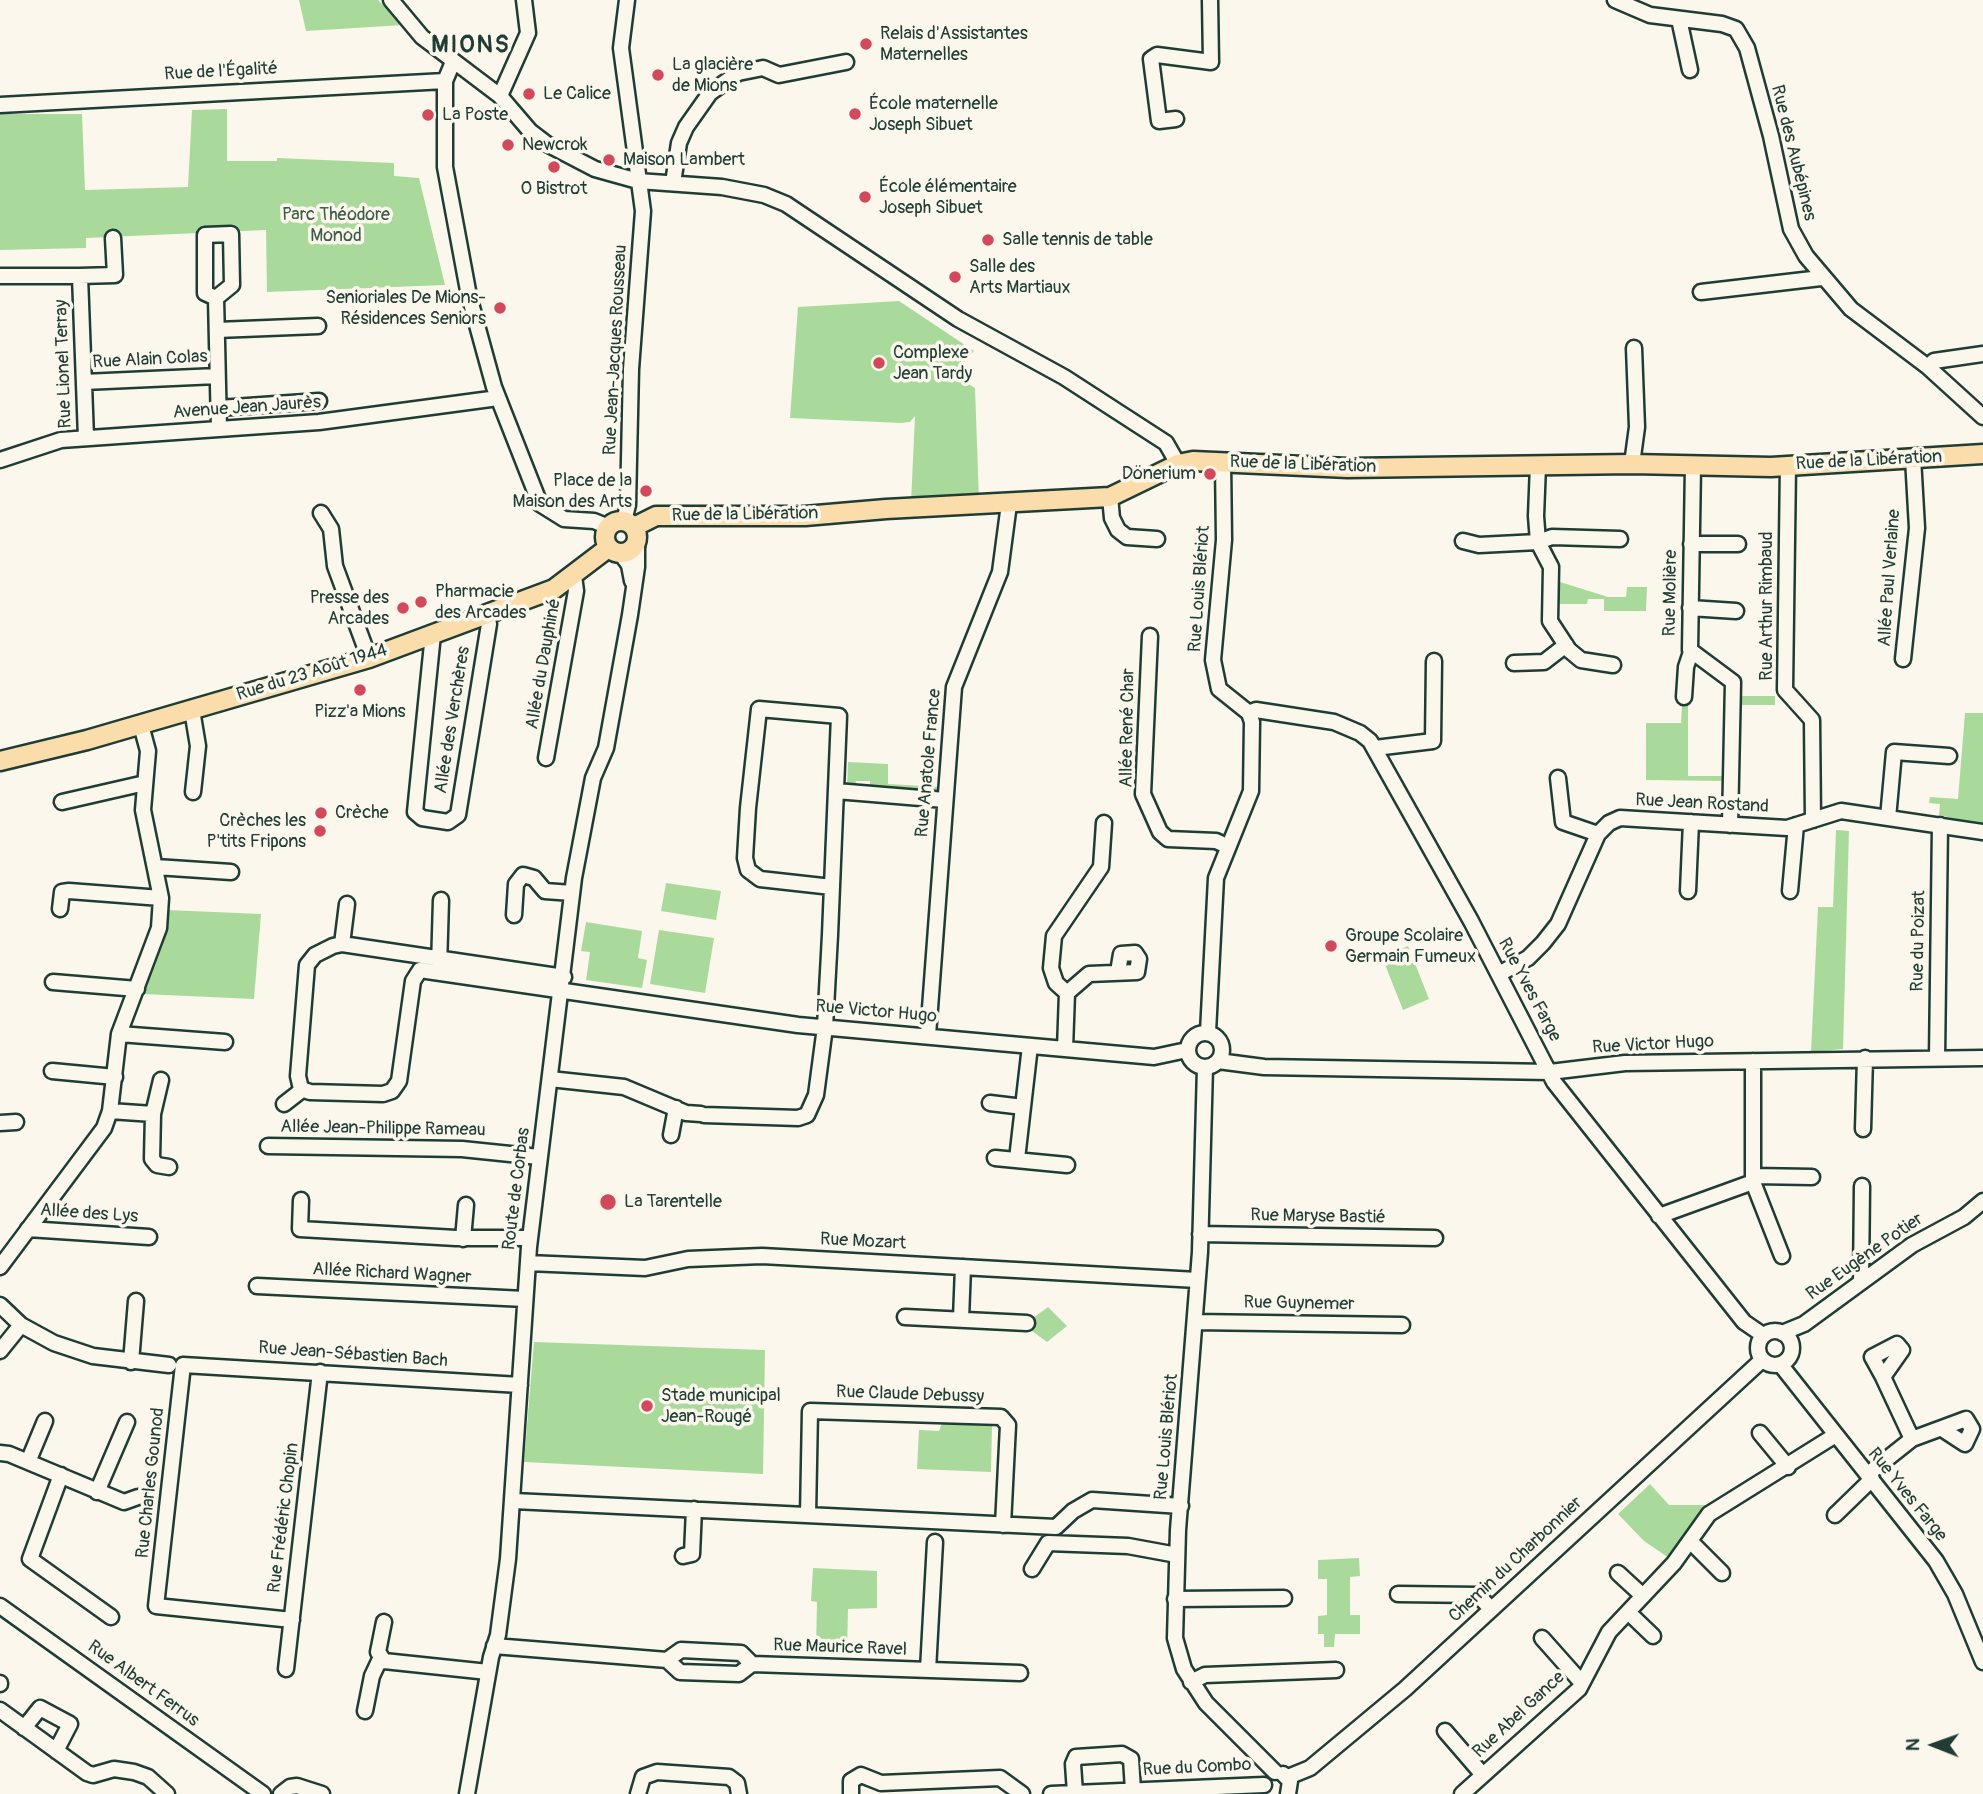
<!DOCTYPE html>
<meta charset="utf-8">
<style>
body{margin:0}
#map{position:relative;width:1983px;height:1794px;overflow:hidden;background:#fbf7ec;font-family:Pangolin,sans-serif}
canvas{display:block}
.north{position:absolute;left:1899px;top:1710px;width:70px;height:70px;-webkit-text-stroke:5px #fbf7ec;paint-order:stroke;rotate:271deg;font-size:19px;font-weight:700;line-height:28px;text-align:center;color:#1f3d34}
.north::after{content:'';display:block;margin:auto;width:24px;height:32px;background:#1f3d34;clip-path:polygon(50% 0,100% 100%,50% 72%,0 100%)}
</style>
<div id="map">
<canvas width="1983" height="1794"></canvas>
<div class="north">N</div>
</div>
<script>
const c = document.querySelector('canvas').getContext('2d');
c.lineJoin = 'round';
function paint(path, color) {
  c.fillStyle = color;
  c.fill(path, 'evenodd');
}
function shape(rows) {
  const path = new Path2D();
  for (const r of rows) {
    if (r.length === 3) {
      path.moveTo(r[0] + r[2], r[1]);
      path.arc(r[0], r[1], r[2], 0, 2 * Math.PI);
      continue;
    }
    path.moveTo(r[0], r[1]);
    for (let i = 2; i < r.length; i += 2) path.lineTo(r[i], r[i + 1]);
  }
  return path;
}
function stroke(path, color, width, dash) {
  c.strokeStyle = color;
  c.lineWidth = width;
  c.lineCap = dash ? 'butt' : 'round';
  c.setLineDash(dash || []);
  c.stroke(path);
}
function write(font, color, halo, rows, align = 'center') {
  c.font = font + ' Pangolin,sans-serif';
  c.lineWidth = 7;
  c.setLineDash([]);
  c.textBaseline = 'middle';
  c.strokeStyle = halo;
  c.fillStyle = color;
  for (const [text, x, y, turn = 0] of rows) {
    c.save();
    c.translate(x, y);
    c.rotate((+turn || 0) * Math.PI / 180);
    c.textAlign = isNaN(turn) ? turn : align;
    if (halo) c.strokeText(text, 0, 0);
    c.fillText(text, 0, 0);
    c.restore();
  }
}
paint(shape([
 [299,0,378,0,403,25,306,31],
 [227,109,227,161,277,161,277,158,394,163,394,176,419,178,445,285,267,292,266,230,86,238,86,248,0,250,0,114,82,114,85,190,188,187,192,110],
 [899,301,974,351,953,375,975,388,979,500,911,503,915,416,910,422,901,423,790,418,798,307],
 [1557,581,1608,597,1626,597,1627,587,1647,587,1646,611,1604,611,1604,599,1588,599,1587,604,1557,604],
 [1739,696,1775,696,1775,705,1739,705],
 [1682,705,1688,705,1688,776,1725,776,1724,781,1646,780,1646,723,1681,723],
 [1965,713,1983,713,1983,825,1939,815,1940,804,1929,803,1930,797,1958,799],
 [848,762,888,764,888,784,939,787,938,791,931,795,870,790,870,781,856,781,855,788,847,787],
 [1836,830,1849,831,1843,1049,1811,1052,1818,907,1833,907],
 [666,883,721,891,716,920,661,911],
 [166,910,261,914,254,999,143,994,163,937],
 [586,922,642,931,638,958,647,960,642,988,586,980,590,952,581,951],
 [659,930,714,938,705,993,650,984],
 [1408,946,1429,999,1403,1010,1382,957],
 [1048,1307,1067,1326,1047,1342,1032,1331,1033,1318],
 [534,1342,765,1350,763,1474,524,1462],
 [942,1423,992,1426,991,1472,917,1469,919,1430,939,1431],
 [1650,1484,1669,1505,1708,1505,1669,1558,1644,1541,1618,1514],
 [1359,1558,1360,1576,1350,1577,1350,1615,1360,1615,1360,1634,1335,1634,1334,1647,1324,1647,1324,1634,1318,1634,1318,1616,1327,1615,1327,1579,1318,1579,1318,1560],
 [813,1568,877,1571,877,1608,848,1609,847,1651,816,1650,817,1602,811,1601]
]), '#aada9b');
const minor = shape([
 [391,0,422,37,500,96,530,131,547,144,595,169,638,181,722,187,764,195,786,204,958,319,1064,377,1166,443,1178,464],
 [1615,0,1650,15,1722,24,1736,29,1747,48,1771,136,1791,229,1806,256,1851,309,1928,367,1983,417],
 [1679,19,1690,70],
 [453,62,445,81,445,167,469,296,494,387,540,504,564,519,594,521,609,527],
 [500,96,528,33,524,0],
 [0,105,445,81],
 [1176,119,1159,121,1151,59,1157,55,1211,62,1210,0],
 [673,183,679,143,686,127,710,93,738,73,763,68,779,75,846,62],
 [0,276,80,276],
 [1701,292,1821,278],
 [216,298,205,293,205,235,231,234,232,285,216,298,219,429],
 [217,330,318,326],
 [1928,367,1934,361,1983,354],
 [84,382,217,376],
 [219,408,319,401],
 [86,438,80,276,115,275,113,238],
 [0,460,61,440,319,422,498,398],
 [1632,464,1637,427,1634,348],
 [1538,465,1536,516,1538,542,1551,567,1550,621,1569,650,1581,660,1613,665],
 [1788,465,1785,690,1812,720,1813,820],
 [1693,466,1690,650,1733,682,1730,825],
 [1110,497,1112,518,1118,530,1127,537,1157,539],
 [321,513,331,529,335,566,369,658],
 [624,521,628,505,631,369,643,211,621,48,627,0],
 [1463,541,1479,545,1538,542,1552,537,1620,539],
 [1691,544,1738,544],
 [621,554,629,565,632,581],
 [1690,608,1736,611],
 [433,634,415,812,422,818,448,822,458,815,489,624,487,615],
 [1150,636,1143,794,1160,832,1168,839,1216,841,1227,846],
 [1903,659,1917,528,1913,458],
 [1514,663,1544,662,1566,645],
 [1684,697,1686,667,1691,652],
 [192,710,198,746,193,792],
 [1249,713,1256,710,1334,722,1360,733,1370,741,1471,921,1554,1082,1744,1322,1763,1335],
 [1375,748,1433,741,1434,661],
 [546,758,576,591,574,576],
 [1558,778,1563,822,1598,834],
 [836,791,945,800],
 [62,802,145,783],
 [1888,818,1894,752,1949,756],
 [1104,823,1101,867,1054,936,1051,968,1056,983,1067,993,1089,974,1137,972,1139,959,1135,953,1121,954,1118,972],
 [156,867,231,872],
 [1688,891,1691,822],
 [1790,891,1796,825],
 [60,909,62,892,69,891,161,898],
 [514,915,516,884,523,875,534,878,545,891,572,893],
 [342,944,347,904],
 [439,967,441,900],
 [1499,974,1528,958,1543,943,1558,924,1598,834,1609,823,1620,818,1787,828,1841,811,1983,832],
 [564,977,342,944,333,946,315,955,307,965,298,1076,301,1089,310,1092,383,1094,392,1091,399,1081,413,981,420,970,798,1025,1154,1057,1187,1050],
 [53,982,137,989],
 [1208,1032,1216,878,1251,791,1252,722,1249,713,1219,689,1213,660,1224,540,1223,462],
 [1205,1050,17],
 [119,1034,225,1042],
 [928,1035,954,687,1000,572,1009,504],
 [1065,1049,1067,993],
 [1937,1058,1940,825],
 [1218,1061,1264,1067,1550,1072,1625,1063,1983,1058],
 [1205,1067,1200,1252,1178,1530,1175,1638,1184,1669,1206,1703,1275,1772],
 [52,1071,115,1077],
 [550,1079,624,1087,686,1113,701,1114],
 [161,1080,153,1114,152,1159,157,1165,169,1167],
 [990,1103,1023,1107],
 [284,1104,302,1090],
 [110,1111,153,1114],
 [704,1115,798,1118,807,1115,816,1095,825,1027,830,935,839,716,759,709,748,808,745,858,748,870,760,879,832,887],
 [0,1123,16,1122],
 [1863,1129,1865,1058],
 [671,1135,676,1108],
 [268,1146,462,1149,539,1157],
 [995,1158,1067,1165],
 [1017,1159,1030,1046],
 [1753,1176,1812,1177],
 [1753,1182,1782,1256],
 [301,1200,300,1229,456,1238,530,1238],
 [1659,1216,1753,1182,1753,1061],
 [28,1229,149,1237],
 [1200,1234,1435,1238],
 [463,1239,466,1205],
 [528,1263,645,1268,688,1259,762,1256,1197,1280],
 [0,1267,104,1128,110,1111,119,1034,159,928,161,898,143,810,148,751,141,725],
 [1861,1282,1862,1186],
 [257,1286,525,1299],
 [0,1305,21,1325,54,1343,93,1356,169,1365],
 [905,1317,1027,1323],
 [961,1319,963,1267],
 [1195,1322,1402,1325],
 [1775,1348,17],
 [1782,1333,1804,1324,1912,1245,1964,1217,1983,1201],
 [0,1351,21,1325],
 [131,1362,136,1301],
 [1780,1364,1936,1561,1955,1594,1983,1662],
 [1760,1433,1788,1467],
 [1912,1439,1966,1419,1972,1429,1965,1444,1942,1429],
 [0,1453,9,1454,124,1502,138,1497],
 [28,1462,45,1421],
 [1868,1474,1912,1439,1883,1377,1902,1350,1897,1344,1872,1357,1883,1377],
 [61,1475,30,1559,111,1617],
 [97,1492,127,1422],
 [514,1501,1056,1527,1073,1511,1092,1500,1181,1506],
 [808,1515,810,1411,1001,1417,1008,1425,1003,1525],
 [1835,1515,1872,1479],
 [1690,1541,1722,1573],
 [683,1556,692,1554,694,1509],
 [1032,1569,1048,1543,1128,1546,1177,1555],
 [1618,1573,1643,1596],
 [1398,1594,1478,1595,1491,1609],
 [1175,1599,1284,1598],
 [0,1606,263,1794],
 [1628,1612,1653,1636],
 [292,1620,156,1606,183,1365,520,1385],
 [384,1622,378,1652,384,1661,488,1672],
 [1542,1638,1582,1683],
 [494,1646,667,1660,680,1672,739,1674,752,1664,1020,1673],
 [667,1660,681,1650,741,1653,752,1664],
 [286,1669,320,1372],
 [928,1670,935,1542],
 [1191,1682,1205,1675,1336,1670],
 [0,1683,0,1684],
 [0,1710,87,1773,93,1775,114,1769,134,1772,148,1777,167,1794],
 [365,1711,372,1676,380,1659],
 [24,1728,40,1708,70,1724,56,1751],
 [1445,1731,1483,1775],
 [1283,1774,1290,1781,1288,1794],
 [1288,1777,1310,1768,1405,1689,1762,1360],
 [1075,1793,1073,1764,1076,1757,1122,1754,1131,1759,1133,1790],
 [281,1794,290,1787,297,1786,322,1794],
 [467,1794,491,1657,498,1635,508,1559,529,1247,574,878,593,778,606,748,630,615,637,567,637,540],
 [638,1794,643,1777,657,1772,729,1777,737,1783,739,1794],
 [851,1794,851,1781,861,1775,881,1783,1000,1778,1022,1794],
 [1051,1794,1264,1785],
 [1462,1794,1579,1689,1609,1632,1674,1563,1709,1514,1834,1436]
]);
const major = shape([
 [621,537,16],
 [634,527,656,516,805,516,886,509,1110,497,1178,464,1193,461,1348,468,1632,464,1771,467,1983,454],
 [0,761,87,740,369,658,554,589,608,548]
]);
stroke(minor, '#1f3d34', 19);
stroke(major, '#1f3d34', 23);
stroke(minor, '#fbf7ec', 14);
stroke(major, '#fbddab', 18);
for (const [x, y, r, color] of [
 [866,44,7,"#d1495b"],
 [658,75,7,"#d1495b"],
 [529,94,7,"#d1495b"],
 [855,114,7,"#d1495b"],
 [428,115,7,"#d1495b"],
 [508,145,7,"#d1495b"],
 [609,160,7,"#d1495b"],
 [554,167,7,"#d1495b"],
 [865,197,7,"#d1495b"],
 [988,240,7,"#d1495b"],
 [955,277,7,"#d1495b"],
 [500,308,7,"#d1495b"],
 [879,363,7,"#d1495b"],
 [1210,474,7,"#d1495b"],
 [646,491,7,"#d1495b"],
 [421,602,7,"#d1495b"],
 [403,608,7,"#d1495b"],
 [360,690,7,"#d1495b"],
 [321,813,7,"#d1495b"],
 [320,831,7,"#d1495b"],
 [1331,946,7,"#d1495b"],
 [608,1202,9,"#d1495b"],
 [647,1406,7,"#d1495b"]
]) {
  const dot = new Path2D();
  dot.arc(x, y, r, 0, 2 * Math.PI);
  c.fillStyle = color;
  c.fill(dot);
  stroke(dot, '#fbf7ec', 2.5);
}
write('18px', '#1f3d34', '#fbf7ec', [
 ["Relais d'Assistantes",880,34],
 ["Maternelles",880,55],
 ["La glacière",672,65],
 ["de Mions",672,86],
 ["Le Calice",543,94],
 ["École maternelle",869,104],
 ["Joseph Sibuet",869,125],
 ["La Poste",442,115],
 ["Newcrok",522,145],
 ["Maison Lambert",623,160],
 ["École élémentaire",879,187],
 ["Joseph Sibuet",879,208],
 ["O Bistrot",554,189,"center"],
 ["Salle tennis de table",1002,240],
 ["Salle des",969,267],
 ["Arts Martiaux",969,288],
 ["Senioriales De Mions-",486,298,"right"],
 ["Résidences Seniors",486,319,"right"],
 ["Complexe",893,353],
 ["Jean Tardy",893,374],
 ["Dönerium",1196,474,"right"],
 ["Place de la",632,481,"right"],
 ["Maison des Arts",632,502,"right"],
 ["Pharmacie",435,592],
 ["des Arcades",435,613],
 ["Presse des",389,598,"right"],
 ["Arcades",389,619,"right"],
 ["Pizz'a Mions",360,712,"center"],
 ["Crèche",335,813],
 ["Crèches les",306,821,"right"],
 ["P'tits Fripons",306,842,"right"],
 ["Groupe Scolaire",1345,936],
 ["Germain Fumeux",1345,957],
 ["La Tarentelle",624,1202],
 ["Stade municipal",661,1396],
 ["Jean-Rougé",661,1417]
], 'left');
write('18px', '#1f3d34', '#fbf7ec', [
 ["Rue de l'Égalité",221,72,-3],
 ["Rue des Aubépines",1793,153,76],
 ["Rue Jean-Jacques Rousseau",616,350,-87],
 ["Rue Alain Colas",150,360,-3],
 ["Rue Lionel Terray",64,364,-92],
 ["Avenue Jean Jaurès",247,408,-4],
 ["Rue de la Libération",1869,461,-3],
 ["Rue de la Libération",1303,465,2],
 ["Rue de la Libération",745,515,-1],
 ["Allée Paul Verlaine",1890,578,-86],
 ["Rue Louis Blériot",1200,589,-86],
 ["Rue Molière",1671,593,-89],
 ["Rue Arthur Rimbaud",1767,606,-90],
 ["Allée du Dauphiné",544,664,-80],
 ["Rue du 23 Août 1944",312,673,-17],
 ["Allée des Verchères",453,720,-81],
 ["Allée René Char",1128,728,-89],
 ["Rue Anatole France",929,763,-85],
 ["Rue Jean Rostand",1702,804,3],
 ["Rue du Poizat",1919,941,-89],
 ["Rue Yves Farge",1529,990,62],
 ["Rue Victor Hugo",876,1012,5],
 ["Rue Victor Hugo",1653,1045,-3],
 ["Allée Jean-Philippe Rameau",383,1129,1],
 ["Route de Corbas",517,1189,-83],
 ["Allée des Lys",89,1214,4],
 ["Rue Maryse Bastié",1318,1217,1],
 ["Rue Mozart",863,1242,3],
 ["Rue Eugène Potier",1865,1257,-35],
 ["Allée Richard Wagner",392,1274,3],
 ["Rue Guynemer",1299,1304,1],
 ["Rue Jean-Sébastien Bach",353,1355,4],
 ["Rue Claude Debussy",910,1395,2],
 ["Rue Louis Blériot",1167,1437,-85],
 ["Rue Charles Gounod",151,1483,-84],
 ["Rue Yves Farge",1907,1495,51],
 ["Rue Frédéric Chopin",284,1518,-83],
 ["Chemin du Charbonnier",1516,1560,-43],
 ["Rue Maurice Ravel",840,1648,2],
 ["Rue Albert Ferrus",143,1684,36],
 ["Rue Abel Gance",1519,1715,-43],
 ["Rue du Combo",1197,1768,-3]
]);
write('18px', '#3b5c49', '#fbf7ec', [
 ["Parc Théodore",336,215],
 ["Monod",336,236]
]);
c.letterSpacing = '2px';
write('bold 24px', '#1f3d34', '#fbf7ec', [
 ["MIONS",471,46]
]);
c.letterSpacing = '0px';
</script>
